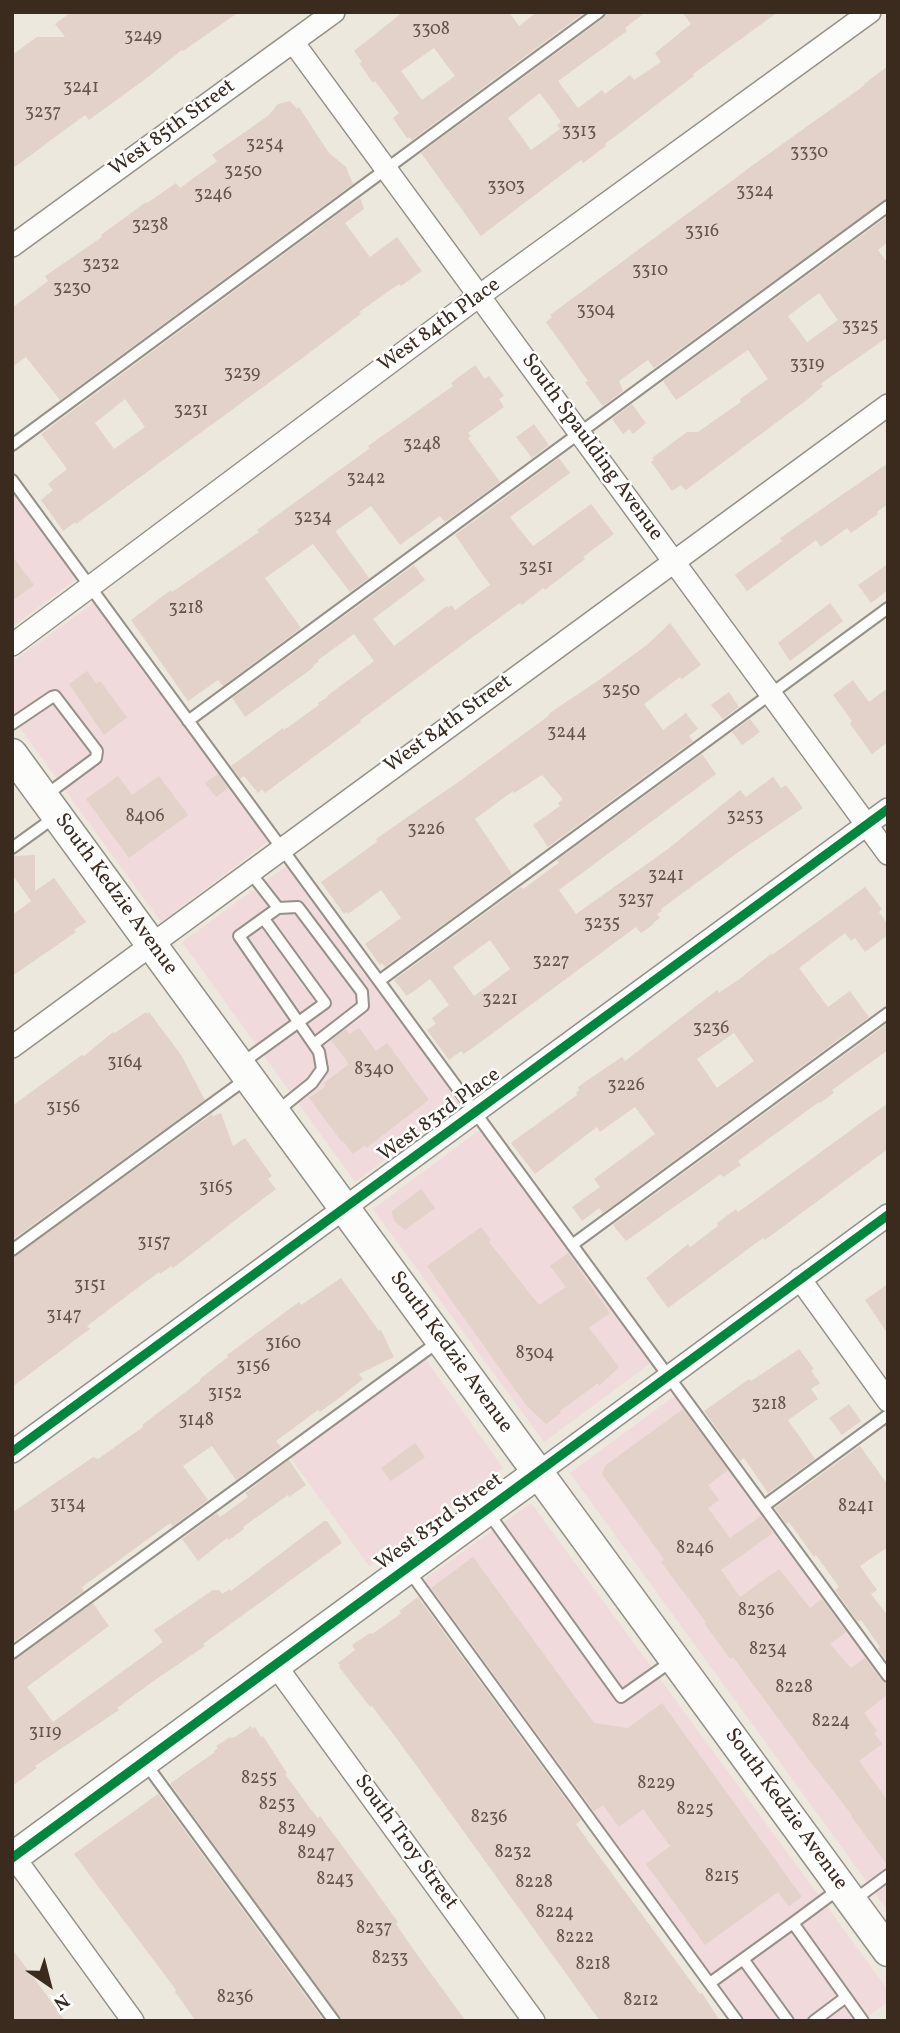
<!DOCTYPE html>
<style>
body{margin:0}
#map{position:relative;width:900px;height:2033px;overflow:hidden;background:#ece8dd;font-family:Vollkorn,serif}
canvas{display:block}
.frame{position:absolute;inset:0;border:14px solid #3b2a1e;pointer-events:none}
.north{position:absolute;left:14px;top:1949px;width:70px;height:70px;-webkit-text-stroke:5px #fff;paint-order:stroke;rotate:145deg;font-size:19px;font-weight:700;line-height:28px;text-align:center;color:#3b2a1e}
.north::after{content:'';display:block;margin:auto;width:24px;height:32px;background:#3b2a1e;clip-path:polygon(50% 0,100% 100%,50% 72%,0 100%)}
</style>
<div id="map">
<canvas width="900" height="2033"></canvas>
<div class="frame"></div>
<div class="north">N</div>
</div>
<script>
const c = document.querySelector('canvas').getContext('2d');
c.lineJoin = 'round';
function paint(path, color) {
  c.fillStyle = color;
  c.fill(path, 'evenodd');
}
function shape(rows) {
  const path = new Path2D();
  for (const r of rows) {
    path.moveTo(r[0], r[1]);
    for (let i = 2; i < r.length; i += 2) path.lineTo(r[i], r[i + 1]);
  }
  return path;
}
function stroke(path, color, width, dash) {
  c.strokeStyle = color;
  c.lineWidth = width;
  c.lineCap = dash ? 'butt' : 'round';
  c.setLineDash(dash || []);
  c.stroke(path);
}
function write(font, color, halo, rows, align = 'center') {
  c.font = font + ' Vollkorn,serif';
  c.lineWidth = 5;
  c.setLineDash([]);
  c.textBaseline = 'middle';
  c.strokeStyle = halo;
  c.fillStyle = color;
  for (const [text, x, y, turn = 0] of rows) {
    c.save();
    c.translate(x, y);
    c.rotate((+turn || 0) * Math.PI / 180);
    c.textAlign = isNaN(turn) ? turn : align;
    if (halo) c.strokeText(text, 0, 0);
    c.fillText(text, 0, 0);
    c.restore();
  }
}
paint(shape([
 [12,480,82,575,12,627],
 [99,599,274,837,161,922,12,717,12,662],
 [292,862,466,1100,355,1182,182,942],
 [485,1126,656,1359,544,1442,373,1209],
 [422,1354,503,1468,369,1566,287,1453],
 [680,1392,888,1676,888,1911,570,1473],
 [531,1503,888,1990,888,2002,862,2021,738,2021,418,1584]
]), '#f0dadc');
paint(shape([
 [71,12,239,12,183,51,182,50,144,80,89,120,85,115,12,169,12,55,37,37,65,37,55,24],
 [403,12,509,12,519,26,537,12,585,12,412,140,409,137,407,138,393,118,399,113,375,81,373,83,359,63,362,62,354,51],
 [434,48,455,76,422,100,401,71],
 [607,12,646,12,625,28,627,31,558,81,578,108,602,90,605,94,630,75,634,80,661,62,655,53,691,24,682,12,778,12,693,74,694,76,605,144,606,146,583,163,581,160,481,236,421,153,604,18],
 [540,93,561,122,557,125,560,129,531,150,508,118],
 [888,66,888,198,654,368,648,360,619,381,623,391,603,406,585,382,588,381,546,322,552,317,550,315,760,160,865,85,864,84],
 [290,101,297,109,299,107,329,153,346,167,353,184,60,400,26,357,12,367,12,308,48,281,45,276,102,237,101,235,146,202,147,203,176,183,180,188,217,161,212,155,269,115,278,104],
 [360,198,364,209,345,223,370,257,397,237,422,271,401,286,399,284,359,312,361,314,289,368,76,524,75,522,63,531,41,500,53,490,48,484,67,469,41,434],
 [125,399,145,427,114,449,95,423],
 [888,216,888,242,878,250,888,264,888,337,830,377,821,384,823,386,808,399,686,490,681,485,672,491,651,462,654,460,652,458,687,432,698,432,741,402,740,399,768,379,748,350,676,400,663,381],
 [819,293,838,320,807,342,788,316],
 [475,365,485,379,489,376,504,396,499,399,504,407,468,433,471,436,468,438,500,482,445,522,440,516,400,545,371,506,337,530,336,532,369,578,350,592,313,544,265,578,301,628,223,686,218,680,188,701,131,620,171,590,172,592,259,532,257,530,276,516,370,448,368,446,453,386,451,383],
 [632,404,646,423,633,434,629,429,623,434,612,419],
 [534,424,549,445,532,458,516,437],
 [559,458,570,473,510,517,533,546,591,504,614,534,583,557,585,559,545,590,543,588,522,605,520,603,474,636,362,719,360,720,361,722,265,793,262,789,258,793,244,776,240,779,231,766,283,728,284,730,319,705,318,703,328,697,327,696,374,661,354,634,318,660,319,661,313,666,314,667,245,717,232,698,414,565,425,580,373,619,394,646,447,606,448,608,452,605,455,610,490,585,455,535],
 [888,463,888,504,877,512,878,514,851,533,847,528,821,547,816,540,747,591,735,575,782,541,780,538],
 [12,556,34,585,12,601],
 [888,564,888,590,871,603,858,585],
 [830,603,843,621,790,661,778,643],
 [670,623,701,665,682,679,680,677,644,704,663,730,686,713,698,729,689,736,693,741,548,847,533,825,560,806,558,803,563,799,542,775,514,793,513,791,475,819,512,874,385,967,382,963,380,965,365,944,401,918,381,890,348,914,347,912,344,914,321,882,377,842,376,839,461,780,547,717,551,712,599,680,648,644],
 [87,671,97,684,100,681,127,717,104,735,69,684],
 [853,680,869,702,888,688,888,742,872,754,850,724,852,721,833,695],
 [729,692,739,707,723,719,711,705],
 [750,719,760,732,742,745,732,732],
 [702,754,716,774,559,890,576,914,668,849,740,790,746,797,773,777,781,788,786,785,803,808,740,851,661,909,662,911,657,914,660,918,653,923,654,924,641,933,636,927,474,1047,463,1054,461,1051,449,1060,427,1030,436,1024,432,1018,449,1005,430,979,407,996,394,980,521,887,523,889,550,869,559,863,557,860],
 [490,940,510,969,474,996,453,967],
 [218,774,228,788,216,797,205,783],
 [118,776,132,795,159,776,188,815,129,858,86,799],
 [35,855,35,891,54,878,86,922,74,930,76,932,12,976,12,915,31,901,14,877,14,856],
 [865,887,882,909,879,912,888,925,888,935,865,952,855,938,851,941,845,933,799,968,828,1007,850,991,869,1017,603,1213,599,1208,582,1221,572,1207,600,1187,594,1179,655,1134,635,1107,600,1132,597,1127,535,1174,511,1143,577,1095,576,1093,579,1090,578,1087,592,1077,622,1057,625,1061,717,990,719,993,738,980,771,954,772,955],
 [734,1033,754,1061,717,1088,697,1059],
 [146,1012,147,1014,149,1012,181,1055,205,1100,12,1240,12,1106,68,1065,82,1055,84,1056,113,1032,115,1033,118,1031],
 [888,1023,888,1050,832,1090,834,1093,820,1103,819,1102,738,1161,741,1165,723,1177,721,1174,626,1241,613,1225],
 [359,1028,376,1051,387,1043,429,1100,366,1148,365,1145,353,1154,343,1141,342,1142,309,1098,326,1086,324,1083,349,1064,331,1040,346,1029,349,1034],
 [888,1103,888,1149,765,1240,763,1238,668,1308,646,1278,688,1244,690,1247,718,1226,717,1223,736,1209,738,1212,762,1195],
 [221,1113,233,1146,245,1138,272,1176,268,1179,276,1189,173,1268,171,1266,160,1274,159,1272,128,1295,87,1326,90,1329,12,1387,12,1258,212,1114,213,1116],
 [421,1189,435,1208,405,1230,394,1221,392,1211],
 [481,1227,491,1240,489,1242,539,1305,566,1287,550,1266,568,1253,610,1313,589,1328,619,1367,599,1386,598,1383,560,1411,561,1413,546,1424,526,1405,427,1266],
 [341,1278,379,1331,381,1330,394,1357,359,1374,363,1379,338,1399,320,1412,318,1410,276,1441,281,1447,236,1480,212,1446,183,1466,208,1500,173,1526,170,1523,144,1542,82,1587,84,1591,12,1643,12,1513,93,1457,98,1459,143,1427,142,1425,200,1381,201,1378,228,1357,227,1355,299,1302,301,1305],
 [888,1284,888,1334,865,1300],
 [799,1349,814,1369,811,1371,820,1383,811,1389,818,1399,788,1420,815,1459,768,1493,744,1458,740,1461,704,1411,749,1379,751,1381],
 [849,1404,861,1421,842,1435,829,1418],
 [683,1409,728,1470,708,1485,719,1500,708,1508,730,1538,761,1516,773,1533,721,1570,740,1597,779,1569,810,1608,822,1599,846,1632,830,1644,851,1668,865,1658,882,1681,888,1684,888,1694,864,1713,877,1731,874,1733,882,1744,859,1761,888,1801,888,1866,851,1816,852,1815,806,1756,733,1657,730,1659,704,1623,706,1622,661,1562,664,1559,602,1474,606,1465],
 [415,1443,425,1457,391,1481,381,1468],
 [860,1446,888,1485,888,1547,860,1566,877,1590,871,1594,888,1616,888,1662,878,1649,880,1647,861,1620,858,1622,835,1590,839,1587,816,1555,814,1557,789,1522,786,1524,775,1508],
 [289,1460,306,1485,289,1497,288,1495,243,1527,244,1529,229,1540,227,1538,198,1561,182,1539,217,1513,220,1517,248,1497,245,1493],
 [324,1521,327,1521,342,1543,203,1644,205,1646,152,1682,117,1708,119,1710,35,1766,37,1768,12,1786,12,1661,93,1603,109,1626,27,1687,53,1722,163,1642,154,1630,213,1590,219,1590,222,1594,230,1589,231,1591],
 [473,1557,594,1723,628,1728,662,1703,802,1897,789,1906,778,1892,705,1945,646,1864,670,1846,643,1809,619,1827,603,1805,594,1811,431,1588],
 [418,1597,581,1820,576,1824,591,1845,700,1994,702,1993,720,2021,600,2021,400,1743,372,1706,370,1707,339,1667,340,1665,338,1663,355,1650,352,1645,370,1633,372,1634,402,1613,399,1611],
 [251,1726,252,1729,255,1727,261,1737,263,1736,287,1773,285,1774,309,1807,318,1818,320,1816,369,1882,398,1922,396,1924,413,1949,466,2021,342,2021,171,1785,171,1783,215,1752,214,1751,218,1748,216,1746,230,1737,231,1738,235,1737],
 [158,1794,324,2021,196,2021,175,1992,176,1990,91,1877,74,1854],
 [12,1949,40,1986,65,2021,12,2021]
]), '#e2d2ca');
const lane = shape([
 [12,445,599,12],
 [12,480,888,1676],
 [188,721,888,206],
 [12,724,52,697,55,696,97,751,96,758,46,795],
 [12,848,55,817],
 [250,872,278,908,239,936,319,1052,322,1069,312,1083,276,1112],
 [278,908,298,907,362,992,363,1006,314,1044],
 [379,981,888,608],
 [242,1063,325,1003,264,919],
 [572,1245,888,1013],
 [12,1250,246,1079],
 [764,1506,888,1415],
 [487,1511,621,1697,672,1661],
 [409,1571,737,2021],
 [12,1653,438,1342],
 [146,1764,334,2021],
 [853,1901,888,1875],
 [793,1923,839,1889],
 [743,1959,788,2021],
 [710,1983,793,1923,863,2021],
 [814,2021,846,1997]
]);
const street = shape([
 [293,42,888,854],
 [12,246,334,12],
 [12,645,479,296,870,12],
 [12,1047,888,405],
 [800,1279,888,1401],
 [12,1452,888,809],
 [538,1473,888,1215],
 [276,1666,534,2021],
 [14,1857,133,2021]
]);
const secondary = shape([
 [12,754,888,1951],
 [12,1858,538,1473]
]);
stroke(lane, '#959088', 14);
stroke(street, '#959088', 24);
stroke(secondary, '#959088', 33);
stroke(lane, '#fcfcfa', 10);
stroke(street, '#fcfcfa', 21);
stroke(secondary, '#fcfcfa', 30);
stroke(shape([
 [12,1452,888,809],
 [12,1858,888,1215]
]), '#00873e', 9);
write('18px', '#655449', null, [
 ["3308",431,31],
 ["3249",143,38],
 ["3241",81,89],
 ["3237",43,114],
 ["3313",579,133],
 ["3254",265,146],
 ["3330",809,154],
 ["3250",243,173],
 ["3303",506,188],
 ["3324",755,193],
 ["3246",213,196],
 ["3238",150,227],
 ["3316",702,233],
 ["3232",101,266],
 ["3310",650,272],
 ["3230",72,290],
 ["3304",596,312],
 ["3325",860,328],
 ["3319",807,366],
 ["3239",242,375],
 ["3231",191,412],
 ["3248",422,446],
 ["3242",366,480],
 ["3234",313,519],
 ["3251",536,569],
 ["3218",186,610],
 ["3250",621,692],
 ["3244",567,734],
 ["8406",145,818],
 ["3253",745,818],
 ["3226",426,831],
 ["3241",666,877],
 ["3237",636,901],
 ["3235",602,925],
 ["3227",551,963],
 ["3221",500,1001],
 ["3236",711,1030],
 ["3164",125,1064],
 ["8340",374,1071],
 ["3226",626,1087],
 ["3156",63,1109],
 ["3165",216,1189],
 ["3157",154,1244],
 ["3151",90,1287],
 ["3147",64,1317],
 ["3160",283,1345],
 ["8304",535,1355],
 ["3156",253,1368],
 ["3152",225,1395],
 ["3218",769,1406],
 ["3148",196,1422],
 ["3134",68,1506],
 ["8241",856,1508],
 ["8246",695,1550],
 ["8236",756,1612],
 ["8234",768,1651],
 ["8228",794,1689],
 ["8224",831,1723],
 ["3119",45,1734],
 ["8255",259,1780],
 ["8229",656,1785],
 ["8253",277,1806],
 ["8225",695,1811],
 ["8236",489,1819],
 ["8249",297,1831],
 ["8232",513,1854],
 ["8247",316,1855],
 ["8215",722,1878],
 ["8243",335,1881],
 ["8228",534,1884],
 ["8224",555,1914],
 ["8237",374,1930],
 ["8222",575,1939],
 ["8233",390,1960],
 ["8218",593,1966],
 ["8236",235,1999],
 ["8212",641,2002]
]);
write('21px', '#3b2a1e', '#fff', [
 ["West 85th Street",173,129,-36],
 ["West 84th Place",440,326,-36],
 ["South Spaulding Avenue",591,448,54],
 ["West 84th Street",449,725,-36],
 ["South Kedzie Avenue",115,895,54],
 ["West 83rd Place",440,1116,-36],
 ["South Kedzie Avenue",450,1353,54],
 ["West 83rd Street",440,1523,-36],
 ["South Kedzie Avenue",785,1810,54],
 ["South Troy Street",405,1843,54]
]);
</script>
